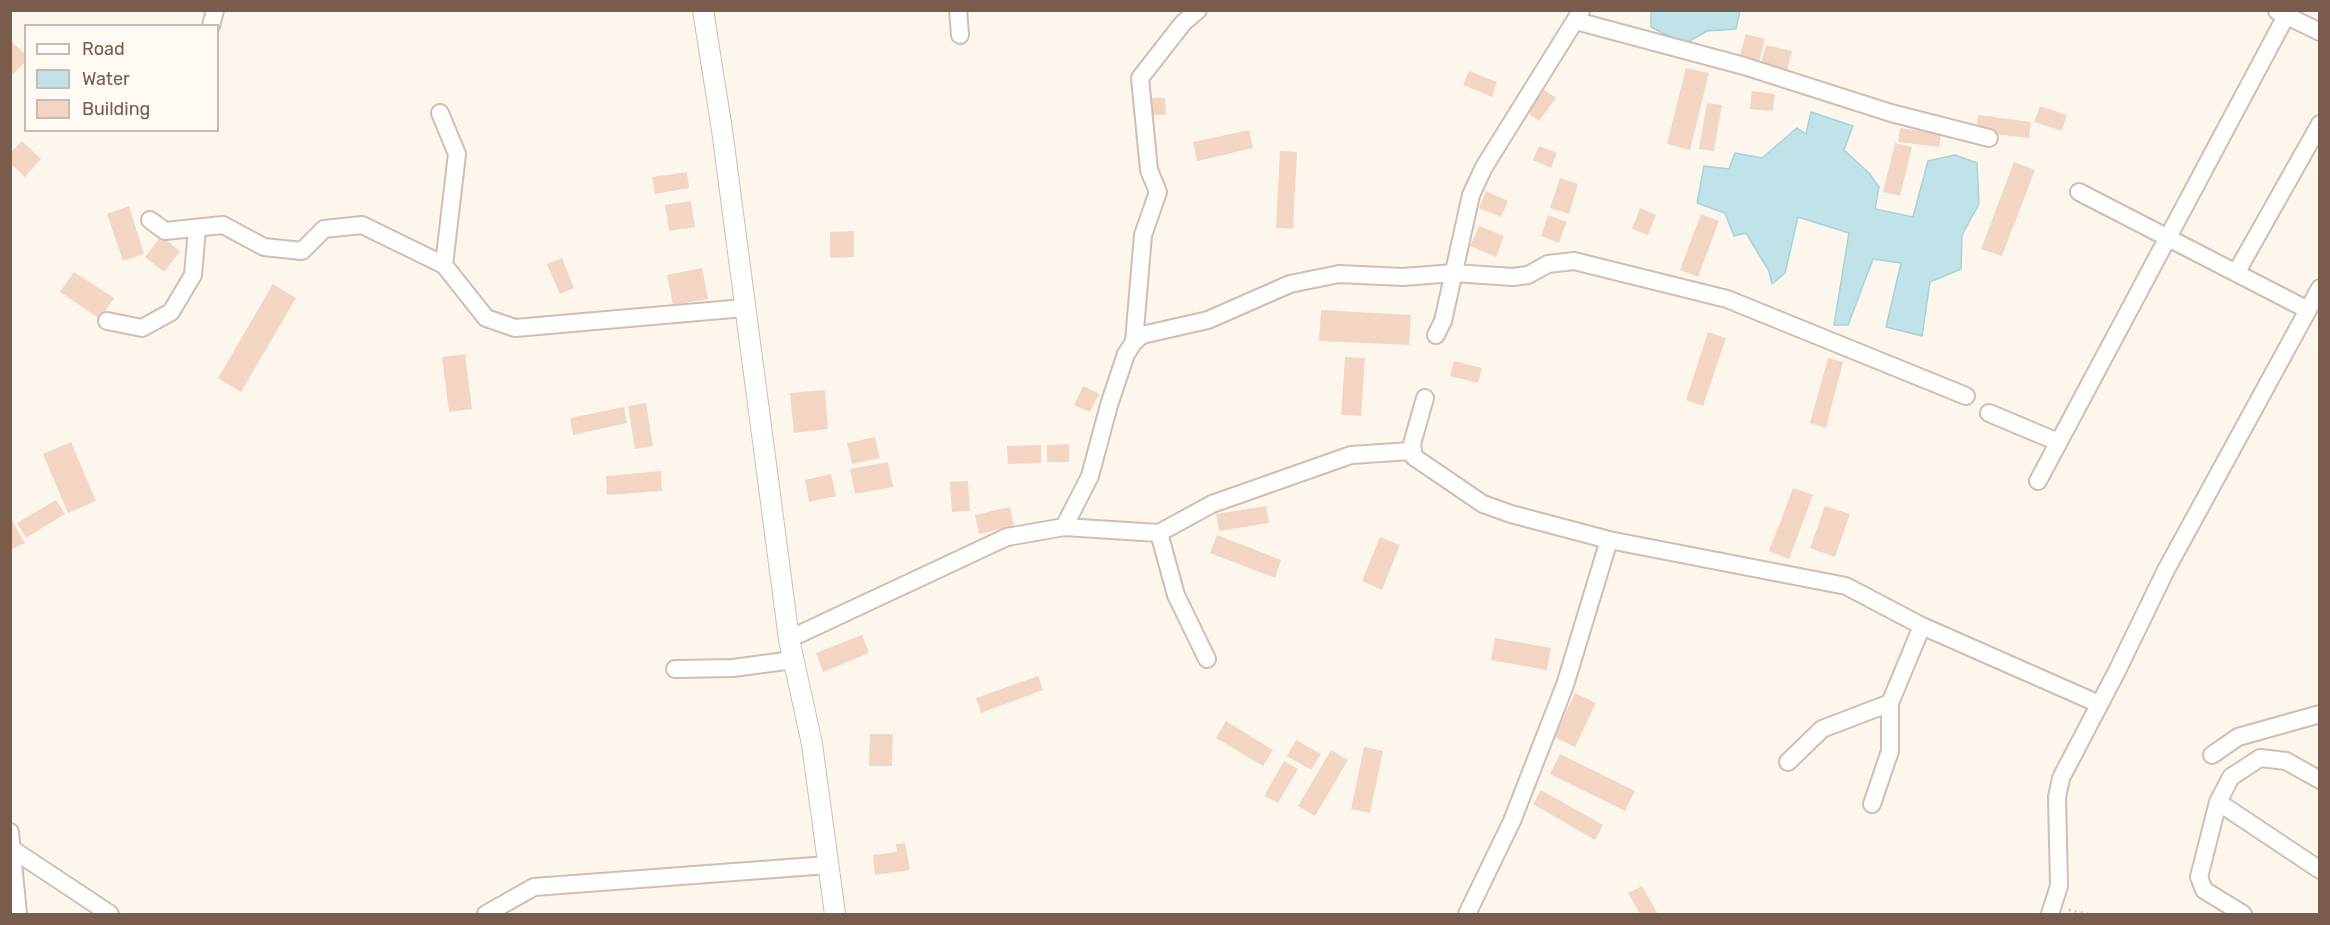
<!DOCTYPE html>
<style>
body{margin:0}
#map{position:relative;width:2330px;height:925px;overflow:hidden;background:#fdf6ec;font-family:Rubik,sans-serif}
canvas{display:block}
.frame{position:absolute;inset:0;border:12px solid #7a5c4d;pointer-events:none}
.legend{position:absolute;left:24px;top:24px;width:195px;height:108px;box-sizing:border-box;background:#fffaf3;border:2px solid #cabbb1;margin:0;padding:8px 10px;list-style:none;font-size:18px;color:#7a5c4d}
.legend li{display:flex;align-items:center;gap:12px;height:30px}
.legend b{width:30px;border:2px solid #cabbb1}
</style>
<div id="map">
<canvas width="2330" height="925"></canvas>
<div class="frame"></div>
<ul class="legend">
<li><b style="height:8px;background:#fff"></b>Road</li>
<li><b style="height:16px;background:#bfe3e8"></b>Water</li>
<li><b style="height:16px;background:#f3d5c3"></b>Building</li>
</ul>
</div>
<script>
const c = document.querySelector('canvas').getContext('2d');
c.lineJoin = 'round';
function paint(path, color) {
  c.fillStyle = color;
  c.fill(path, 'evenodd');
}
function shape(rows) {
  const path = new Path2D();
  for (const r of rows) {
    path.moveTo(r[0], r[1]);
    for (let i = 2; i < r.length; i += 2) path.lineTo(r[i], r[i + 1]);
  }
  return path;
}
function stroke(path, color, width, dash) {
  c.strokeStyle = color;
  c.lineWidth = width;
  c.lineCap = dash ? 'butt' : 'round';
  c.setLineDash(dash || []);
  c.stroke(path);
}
const water = shape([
 [1651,11,1740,11,1736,29,1707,31,1684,44,1651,27,1651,11],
 [1811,112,1853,126,1844,150,1869,173,1879,187,1875,209,1913,217,1928,161,1955,155,1977,163,1979,204,1962,235,1961,269,1930,282,1922,336,1886,327,1901,263,1873,259,1848,325,1834,325,1849,233,1798,217,1785,273,1772,284,1769,271,1746,233,1734,236,1725,213,1697,203,1704,166,1729,169,1735,153,1762,158,1797,128,1806,134,1811,112]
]);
paint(water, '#bfe3e8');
stroke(water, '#a5d3da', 1.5);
paint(shape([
 [1746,34,1765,39,1758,66,1738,61],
 [12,42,26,55,26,61,10,77],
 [1766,45,1792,51,1787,70,1761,63],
 [1686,68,1709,73,1690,150,1667,144],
 [1469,71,1497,82,1492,97,1463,85],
 [1540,87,1556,98,1539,121,1524,110],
 [1752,91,1775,94,1773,111,1750,109],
 [1151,98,1165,98,1166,115,1151,115],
 [1707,103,1722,105,1714,151,1699,149],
 [2040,106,2067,115,2062,131,2034,122],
 [1978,115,2031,122,2029,138,1976,132],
 [1900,128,1941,133,1939,147,1898,142],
 [1249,130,1253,148,1197,161,1193,142],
 [22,141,41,159,25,177,10,163,10,153],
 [1895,143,1912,147,1900,196,1883,192],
 [1539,146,1557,153,1551,168,1533,160],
 [1280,151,1297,152,1293,229,1276,228],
 [2014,162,2035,170,2002,256,1981,249],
 [687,172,689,188,655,194,652,177],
 [1560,178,1578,184,1569,214,1550,208],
 [1486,191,1508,201,1501,217,1479,208],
 [691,201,695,227,669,231,665,205],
 [129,206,144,254,123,261,107,214],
 [1640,208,1656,215,1648,235,1632,229],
 [1701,214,1719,221,1698,277,1680,270],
 [1548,215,1567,222,1559,243,1541,236],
 [1479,226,1504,236,1496,257,1470,246],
 [854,231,854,257,830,258,830,232],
 [161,236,180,251,164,272,145,257],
 [562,258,574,288,560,294,547,264],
 [702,268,708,299,673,305,667,275],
 [74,272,114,298,100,319,60,292],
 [273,284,296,298,241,392,218,378],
 [1321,310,1411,315,1409,345,1319,341],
 [1708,332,1726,338,1703,406,1686,400],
 [465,354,472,409,449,412,442,357],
 [1345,357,1365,358,1361,416,1341,415],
 [1828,358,1843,362,1826,428,1810,423],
 [1454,361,1482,368,1478,383,1450,376],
 [1083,386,1099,394,1090,412,1074,405],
 [825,390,828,429,794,433,790,393],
 [646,403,653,446,635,449,628,406],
 [624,407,627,423,573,435,570,418],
 [875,437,880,458,852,464,847,443],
 [71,442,96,501,68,513,43,454],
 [1069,444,1069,462,1047,462,1047,445],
 [1041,445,1041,463,1008,464,1007,446],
 [888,462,893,487,855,494,850,469],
 [661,471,662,491,607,495,606,476],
 [831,474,836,496,809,502,805,480],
 [968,481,970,511,952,512,950,482],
 [1793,488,1813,495,1789,559,1769,551],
 [56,500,65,514,26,538,17,523],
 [1266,506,1269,523,1219,531,1216,514],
 [1825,506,1850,514,1835,557,1810,548],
 [1010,507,1014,526,979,534,975,515],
 [10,517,25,543,10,550],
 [1217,535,1281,560,1275,578,1210,553],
 [1380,537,1400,545,1382,590,1362,581],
 [862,635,869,653,823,672,816,653],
 [1495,638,1551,648,1547,670,1491,660],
 [1038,676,1043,690,981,713,976,698],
 [1575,693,1596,703,1575,747,1554,737],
 [1226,721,1273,750,1263,766,1216,738],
 [870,734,893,734,892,766,869,766],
 [1296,740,1321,754,1311,770,1287,756],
 [1364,747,1383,751,1370,813,1351,809],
 [1331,750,1348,760,1315,816,1298,806],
 [1560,754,1635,791,1625,811,1550,774],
 [1284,761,1298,769,1278,803,1264,796],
 [1541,790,1603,825,1595,840,1533,804],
 [905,843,910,870,875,875,873,855,897,852,896,844],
 [1642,886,1658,914,1640,914,1628,893]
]), '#f3d5c3');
const minor = shape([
 [958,10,960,35],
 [2277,11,2320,32],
 [1576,21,1744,66,1891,113,1989,138],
 [211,26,215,10],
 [440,113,457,154,444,265],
 [2079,192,2308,310],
 [150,220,165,231,223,225,264,247,302,251,324,229,362,225,444,265,486,318,515,328,744,308],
 [2236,273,2320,124],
 [107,321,142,328,171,312,193,275,197,229],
 [1436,335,1443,321,1471,195,1484,167,1581,11],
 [1134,342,1143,235,1158,192,1149,170,1140,78,1183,23,1198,10],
 [1425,398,1412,444,1414,457,1483,504,1511,514,1609,540,1846,586,1922,626,2099,704],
 [1989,413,2058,442],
 [2038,481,2286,16],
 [1064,527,1090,476,1109,405,1126,354,1134,342,1142,335,1208,320,1290,284,1339,274,1403,277,1454,273,1513,277,1528,275,1548,264,1574,261,1727,299,1966,396],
 [1159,533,1176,595,1207,659],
 [789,639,1007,537,1064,527,1159,533,1212,504,1351,455,1411,451],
 [675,669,733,668,793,660],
 [2212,755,2238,737,2320,714],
 [1788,762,1822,729,1890,703,1922,626],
 [2218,802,2320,870],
 [1872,804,1890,751,1890,703],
 [10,832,18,914],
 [12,849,110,914],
 [486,914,534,887,828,865],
 [1467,914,1512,821,1565,685,1609,540],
 [2050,914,2059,886,2057,797,2061,778,2117,671,2166,570,2320,288],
 [2243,914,2204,890,2199,877,2218,802,2231,777,2260,758,2286,761,2320,780]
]);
const tertiary = shape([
 [703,10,722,130,789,639,812,744,835,914]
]);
stroke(minor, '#d1beb0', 20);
stroke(tertiary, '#d1beb0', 22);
stroke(shape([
 [2069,910,2088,914]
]), '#d9b8a5', 3, [1.5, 4.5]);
stroke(minor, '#fff', 16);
stroke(tertiary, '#fff', 20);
</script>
